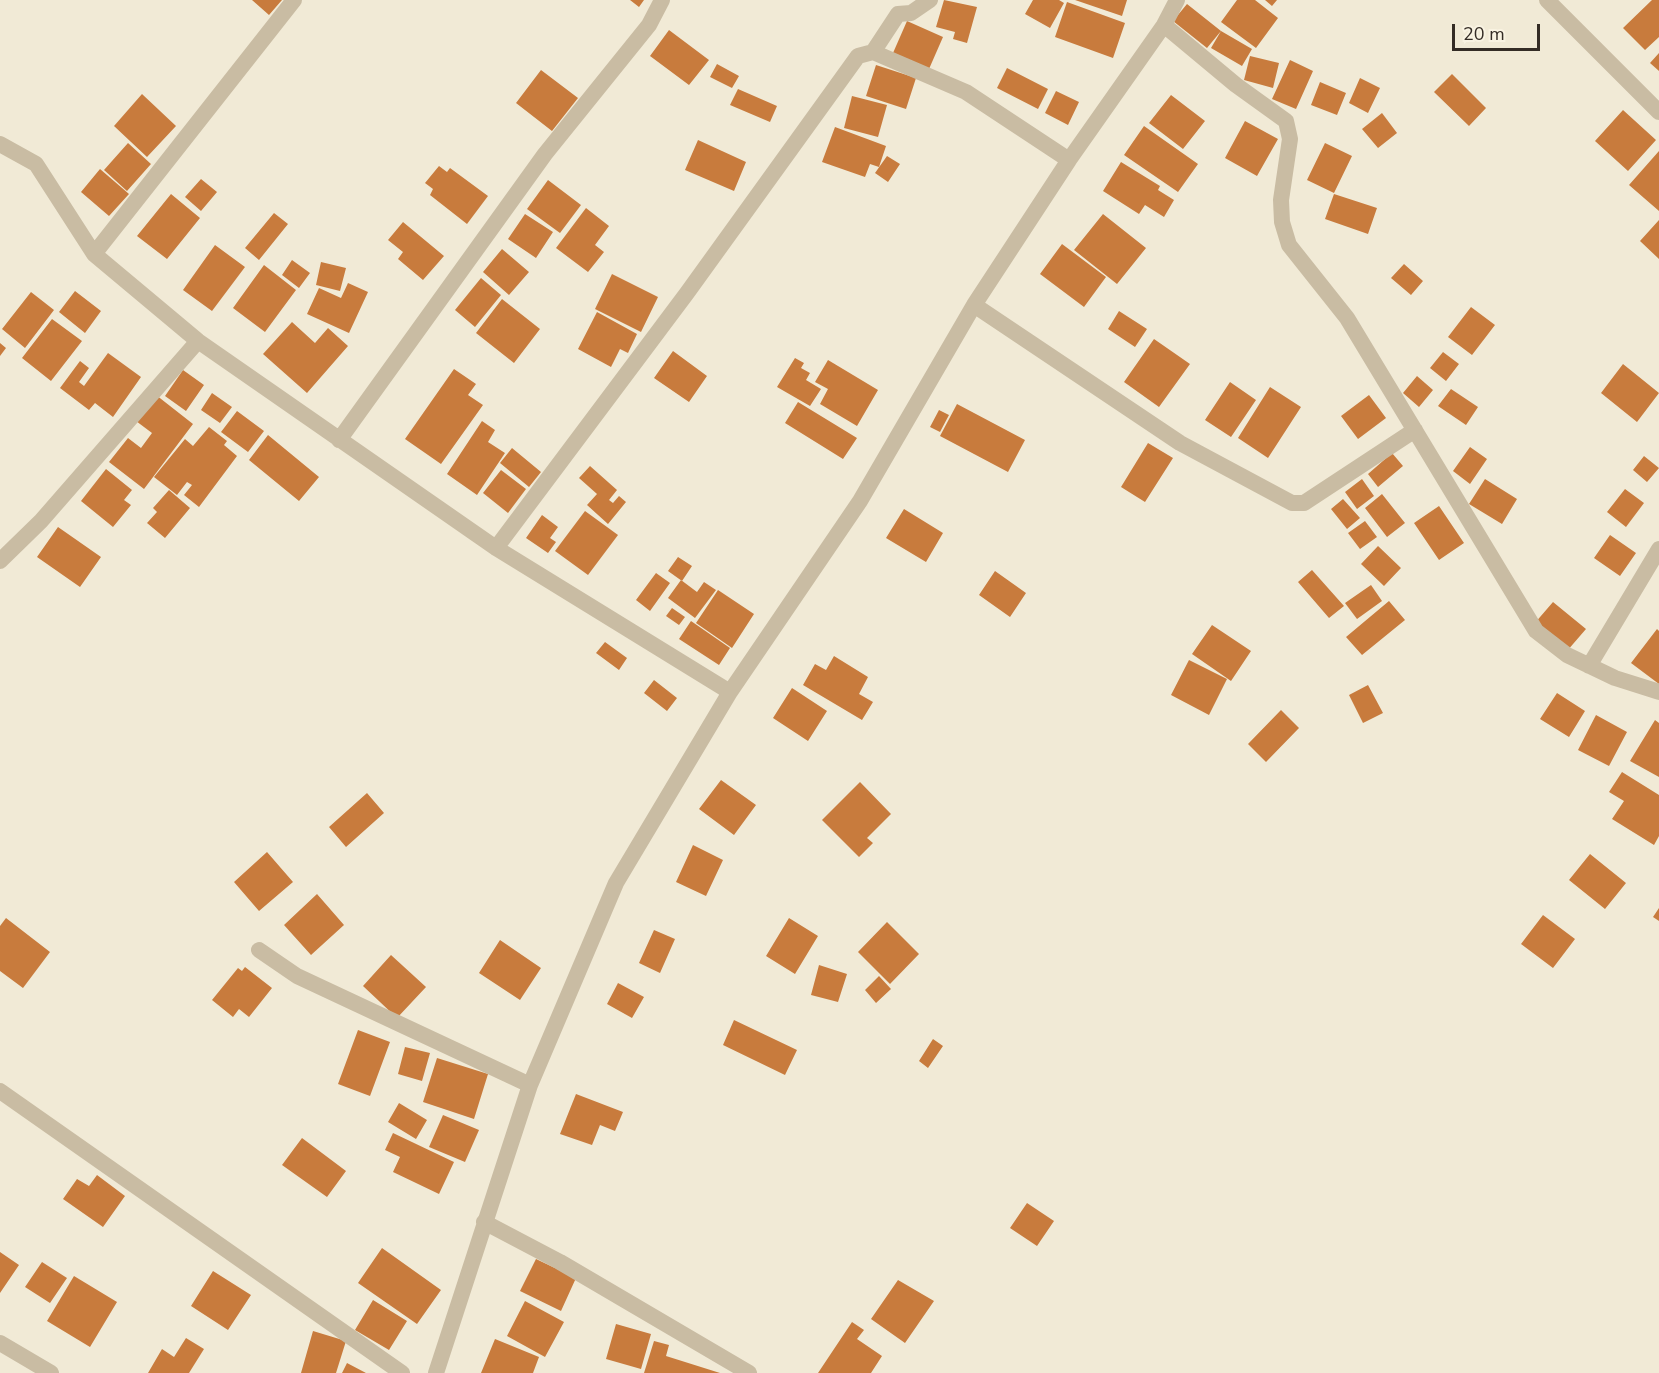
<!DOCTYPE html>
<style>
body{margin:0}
#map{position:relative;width:1659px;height:1373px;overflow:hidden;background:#f1ead6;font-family:"Nunito Sans",sans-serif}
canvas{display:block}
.scale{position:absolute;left:1452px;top:24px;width:88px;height:27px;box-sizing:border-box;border:3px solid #342c25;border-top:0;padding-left:8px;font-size:18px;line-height:21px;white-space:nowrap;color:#342c25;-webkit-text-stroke:4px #f9f3e2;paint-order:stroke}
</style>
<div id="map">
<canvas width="1659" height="1373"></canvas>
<div class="scale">20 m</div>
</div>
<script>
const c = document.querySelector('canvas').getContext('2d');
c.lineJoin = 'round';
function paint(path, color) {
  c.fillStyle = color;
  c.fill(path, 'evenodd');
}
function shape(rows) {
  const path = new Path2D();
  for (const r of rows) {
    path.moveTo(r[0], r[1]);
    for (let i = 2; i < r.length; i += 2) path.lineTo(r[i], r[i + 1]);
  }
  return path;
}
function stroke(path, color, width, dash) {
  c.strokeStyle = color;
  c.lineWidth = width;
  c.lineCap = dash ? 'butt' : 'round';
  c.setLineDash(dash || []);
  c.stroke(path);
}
paint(shape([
 [252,0,282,0,269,15],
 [630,0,644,0,639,7],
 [944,0,977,7,967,43,953,39,955,32,936,27],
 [1033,0,1059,0,1064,3,1050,28,1025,14],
 [1075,0,1127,0,1122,16],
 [1237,0,1255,0,1278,18,1256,48,1221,22],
 [1265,0,1277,0,1272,6],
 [1652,0,1659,0,1659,37,1645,50,1623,28],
 [1067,2,1125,23,1113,58,1055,37],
 [1187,4,1221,31,1207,48,1173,21],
 [907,21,943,37,929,69,893,53],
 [669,30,709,60,689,85,650,56],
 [1221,31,1252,49,1242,66,1211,48],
 [1659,53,1659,71,1650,63],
 [1250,56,1279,63,1273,88,1244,80],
 [1290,60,1313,71,1296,109,1272,99],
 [717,64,739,76,732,88,710,77],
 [876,65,916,78,906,109,866,96],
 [1007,68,1048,89,1038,109,997,88],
 [541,70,578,98,552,131,516,103],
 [1452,74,1486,108,1469,126,1434,92],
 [1360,78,1380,88,1368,113,1349,103],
 [1320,82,1346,93,1337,115,1311,105],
 [738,89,777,106,770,122,730,105],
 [1056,91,1079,102,1068,125,1045,113],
 [142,94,176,126,147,157,114,126],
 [1171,95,1205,121,1183,149,1149,123],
 [852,96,887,105,878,137,844,128],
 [1623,110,1656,140,1628,171,1595,141],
 [1382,113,1397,133,1378,148,1362,129],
 [1245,121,1278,139,1257,176,1225,158],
 [1144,126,1198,164,1178,192,1124,155],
 [835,127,886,146,879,167,870,164,865,177,822,162],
 [698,140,746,162,734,191,685,170],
 [128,143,151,164,127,191,104,170],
 [1325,143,1352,156,1334,193,1307,180],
 [1659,151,1659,211,1629,185],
 [887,156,900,164,888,182,875,173],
 [1121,162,1160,186,1158,190,1174,200,1164,217,1145,205,1139,214,1103,191],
 [439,166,447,172,450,168,488,196,467,224,430,195,433,189,425,183],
 [100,169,129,194,109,216,81,192],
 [201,179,217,192,201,211,185,197],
 [548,180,581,205,560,233,527,209],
 [171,194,200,218,167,259,137,236],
 [1334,194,1377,208,1368,234,1325,219],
 [586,208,609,226,595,245,604,252,588,272,556,248],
 [274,213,288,224,259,260,245,248],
 [525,214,553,232,536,258,508,239],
 [1103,214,1146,248,1117,284,1074,250],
 [1659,220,1659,259,1640,241],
 [403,222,444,256,423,280,398,259,403,252,388,240],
 [1062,244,1106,277,1084,307,1040,274],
 [215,245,245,267,212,311,183,290],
 [502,249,529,272,509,295,483,272],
 [292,260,310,273,299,288,282,275],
 [321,262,346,268,340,291,316,285],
 [1404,264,1423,281,1411,295,1391,278],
 [264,265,296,290,265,332,233,308],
 [612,274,658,297,641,332,595,309],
 [481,278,501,295,475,327,455,310],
 [348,283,368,292,349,333,307,314,319,288,341,298],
 [75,291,101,311,85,333,59,312],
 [31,292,54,310,25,348,2,329],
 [502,299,540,329,514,363,476,333],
 [1471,307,1495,325,1472,355,1448,337],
 [1119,311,1147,329,1135,347,1108,329],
 [597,312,637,334,628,353,620,349,611,367,578,349],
 [52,319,82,341,51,381,22,358],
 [292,322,315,343,328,328,348,346,307,393,263,354],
 [1154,339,1190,364,1159,407,1124,382],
 [0,343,6,348,0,356],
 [673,351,707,376,689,402,654,378],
 [1443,352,1459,364,1446,381,1430,368],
 [108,353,141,377,113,417,95,403,89,410,60,388,80,361,89,368,79,382,84,386],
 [795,358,804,363,801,368,810,373,806,380,821,389,810,406,777,387],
 [828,360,878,390,857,426,820,404,828,389,815,382],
 [1623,364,1659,393,1637,422,1601,393],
 [454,369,476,384,468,395,483,405,441,464,405,439],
 [183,370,204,385,186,411,165,396],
 [1417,376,1433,390,1419,407,1403,393],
 [1230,382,1256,400,1231,437,1205,420],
 [1270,387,1301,407,1268,458,1238,438],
 [1451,389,1478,407,1466,425,1438,406],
 [212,393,232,407,220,423,201,410],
 [156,395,193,424,144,489,109,462,128,438,141,448,152,433,136,421],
 [1369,395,1386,418,1358,439,1341,416],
 [798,402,857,438,843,459,785,423],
 [957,404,1025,440,1008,472,940,436],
 [939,410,949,415,940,432,930,427],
 [237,411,264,431,248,452,221,432],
 [482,421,495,430,488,442,505,453,477,495,447,474],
 [209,427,227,441,224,445,237,456,199,507,184,495,192,485,187,482,177,495,154,477,185,439,193,446],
 [268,435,319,477,299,501,249,460],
 [1148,443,1173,458,1145,502,1121,487],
 [1470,447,1487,459,1470,484,1453,471],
 [512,448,541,472,529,487,500,463],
 [1392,453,1403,466,1378,487,1368,474],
 [1644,456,1659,468,1647,482,1633,470],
 [590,466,617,490,609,500,613,503,619,496,626,502,608,524,587,505,597,494,579,478],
 [106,469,132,490,124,500,131,505,113,527,81,501],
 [501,470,526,489,508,513,483,493],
 [1362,479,1374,496,1357,509,1345,492],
 [1485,479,1517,499,1502,524,1469,504],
 [1625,489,1644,503,1626,527,1607,512],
 [169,490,190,508,165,538,147,523,157,512,153,508],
 [1382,494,1405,523,1387,537,1365,508],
 [1343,499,1360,518,1347,529,1331,509],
 [1439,506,1464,543,1439,560,1414,523],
 [904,509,943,533,926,562,886,538],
 [585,511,618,535,588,575,555,551],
 [542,515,558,527,550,538,556,542,548,553,526,538],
 [1365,521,1377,537,1360,549,1348,533],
 [58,527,101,557,80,587,37,557],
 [1610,535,1636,553,1620,576,1594,558],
 [1378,546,1401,568,1384,586,1361,564],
 [678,557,692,566,682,581,668,571],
 [1312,570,1344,606,1329,618,1298,582],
 [995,571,1026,593,1010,617,979,595],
 [656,573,670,583,650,611,636,600],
 [681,580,697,592,704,582,716,590,695,618,668,598],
 [1371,585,1382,601,1357,619,1345,603],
 [718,590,754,614,732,648,696,623],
 [1389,601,1405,620,1362,655,1346,637],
 [1553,602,1586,629,1567,651,1534,624],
 [672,608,685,617,679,625,666,616],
 [691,621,730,648,719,665,679,639],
 [1212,625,1251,651,1231,681,1192,654],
 [1657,629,1659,631,1659,684,1631,663],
 [605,642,627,658,619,670,596,653],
 [834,656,868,677,859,694,873,702,862,720,803,685,815,664,826,670],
 [1189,660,1227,679,1209,715,1171,695],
 [654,680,677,698,667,711,644,693],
 [1368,685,1383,713,1363,723,1349,695],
 [792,688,827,711,808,741,773,718],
 [1557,693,1585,711,1569,737,1540,719],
 [1281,710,1299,728,1266,762,1248,744],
 [1596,715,1627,732,1609,766,1578,750],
 [1655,720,1659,723,1659,777,1630,761],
 [1622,772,1659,795,1659,836,1654,845,1612,819,1624,801,1609,792],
 [721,780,756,805,734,835,699,809],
 [860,782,891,814,867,838,873,843,859,857,822,820],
 [367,793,384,813,346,847,329,827],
 [693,845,723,860,706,896,676,882],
 [267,852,293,882,259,911,234,882],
 [1590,854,1626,883,1605,909,1569,880],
 [317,894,344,925,311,955,284,925],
 [1659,908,1659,921,1653,917],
 [1543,915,1575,939,1553,968,1521,944],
 [6,918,50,952,23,988,0,971,0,926],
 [789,918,818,936,795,974,766,956],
 [887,922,919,954,890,984,858,952],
 [654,930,675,939,660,973,639,963],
 [500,940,541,968,520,1000,479,973],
 [391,955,426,987,397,1018,363,986],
 [819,965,847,974,838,1002,811,995],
 [245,967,272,988,249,1017,239,1009,233,1017,212,1000,238,968,242,971],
 [879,976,891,989,876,1003,865,990],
 [618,983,644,997,632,1018,607,1004],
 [734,1020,797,1050,785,1075,723,1045],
 [358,1030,390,1042,370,1096,338,1084],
 [933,1039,943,1046,928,1068,919,1061],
 [405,1047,430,1053,422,1081,398,1074],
 [437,1058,488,1074,474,1119,423,1102],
 [576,1094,623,1112,615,1131,600,1125,592,1145,560,1134],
 [399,1103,427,1120,416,1139,388,1122],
 [443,1115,479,1130,465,1162,429,1147],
 [393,1133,454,1162,439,1194,393,1172,400,1157,385,1150],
 [302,1138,346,1171,327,1197,282,1165],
 [97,1175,125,1196,103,1227,63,1199,77,1179,89,1186],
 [1027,1203,1054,1221,1037,1246,1010,1228],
 [382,1248,441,1290,417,1324,358,1283],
 [0,1252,19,1265,0,1293],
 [536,1259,576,1278,561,1311,520,1291],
 [42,1262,67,1278,50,1303,25,1287],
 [213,1271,251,1295,228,1330,191,1306],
 [74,1276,117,1302,90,1347,47,1321],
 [898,1280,934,1301,905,1343,871,1319],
 [373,1300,407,1321,389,1350,355,1330],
 [525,1301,564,1322,545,1357,507,1336],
 [852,1322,864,1330,857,1339,882,1356,871,1373,818,1373],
 [616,1324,651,1334,641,1369,606,1359],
 [313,1331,346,1341,336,1373,301,1373],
 [186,1338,204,1349,189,1373,148,1373,162,1349,174,1357],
 [495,1339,539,1357,533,1373,481,1373],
 [654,1341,669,1345,666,1356,720,1373,644,1373],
 [347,1363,366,1373,342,1373]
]), '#c87b3d');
stroke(shape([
 [1547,0,1659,112],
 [1164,25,1236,85,1286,121,1290,139,1281,200,1282,222,1289,245,1347,318,1536,631,1567,655,1615,678,1659,692],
 [873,52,966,92,1069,160],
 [0,144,36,164,94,254,198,341,496,548,730,692],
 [94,254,294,0],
 [974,305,1180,443,1292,503,1304,503,1415,430],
 [339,440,545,154,649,25,662,0],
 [496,548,687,293,858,56,873,52,898,14,911,13,930,0],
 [0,561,41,521,198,341],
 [1589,666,1659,549],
 [259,950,297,976,530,1085],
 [0,1091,402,1373],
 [484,1222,560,1262,749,1373],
 [0,1343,51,1373],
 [436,1373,530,1085,616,883,730,692,860,501,974,305,1069,160,1164,25,1177,0]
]), '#c9bca3', 16);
</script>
